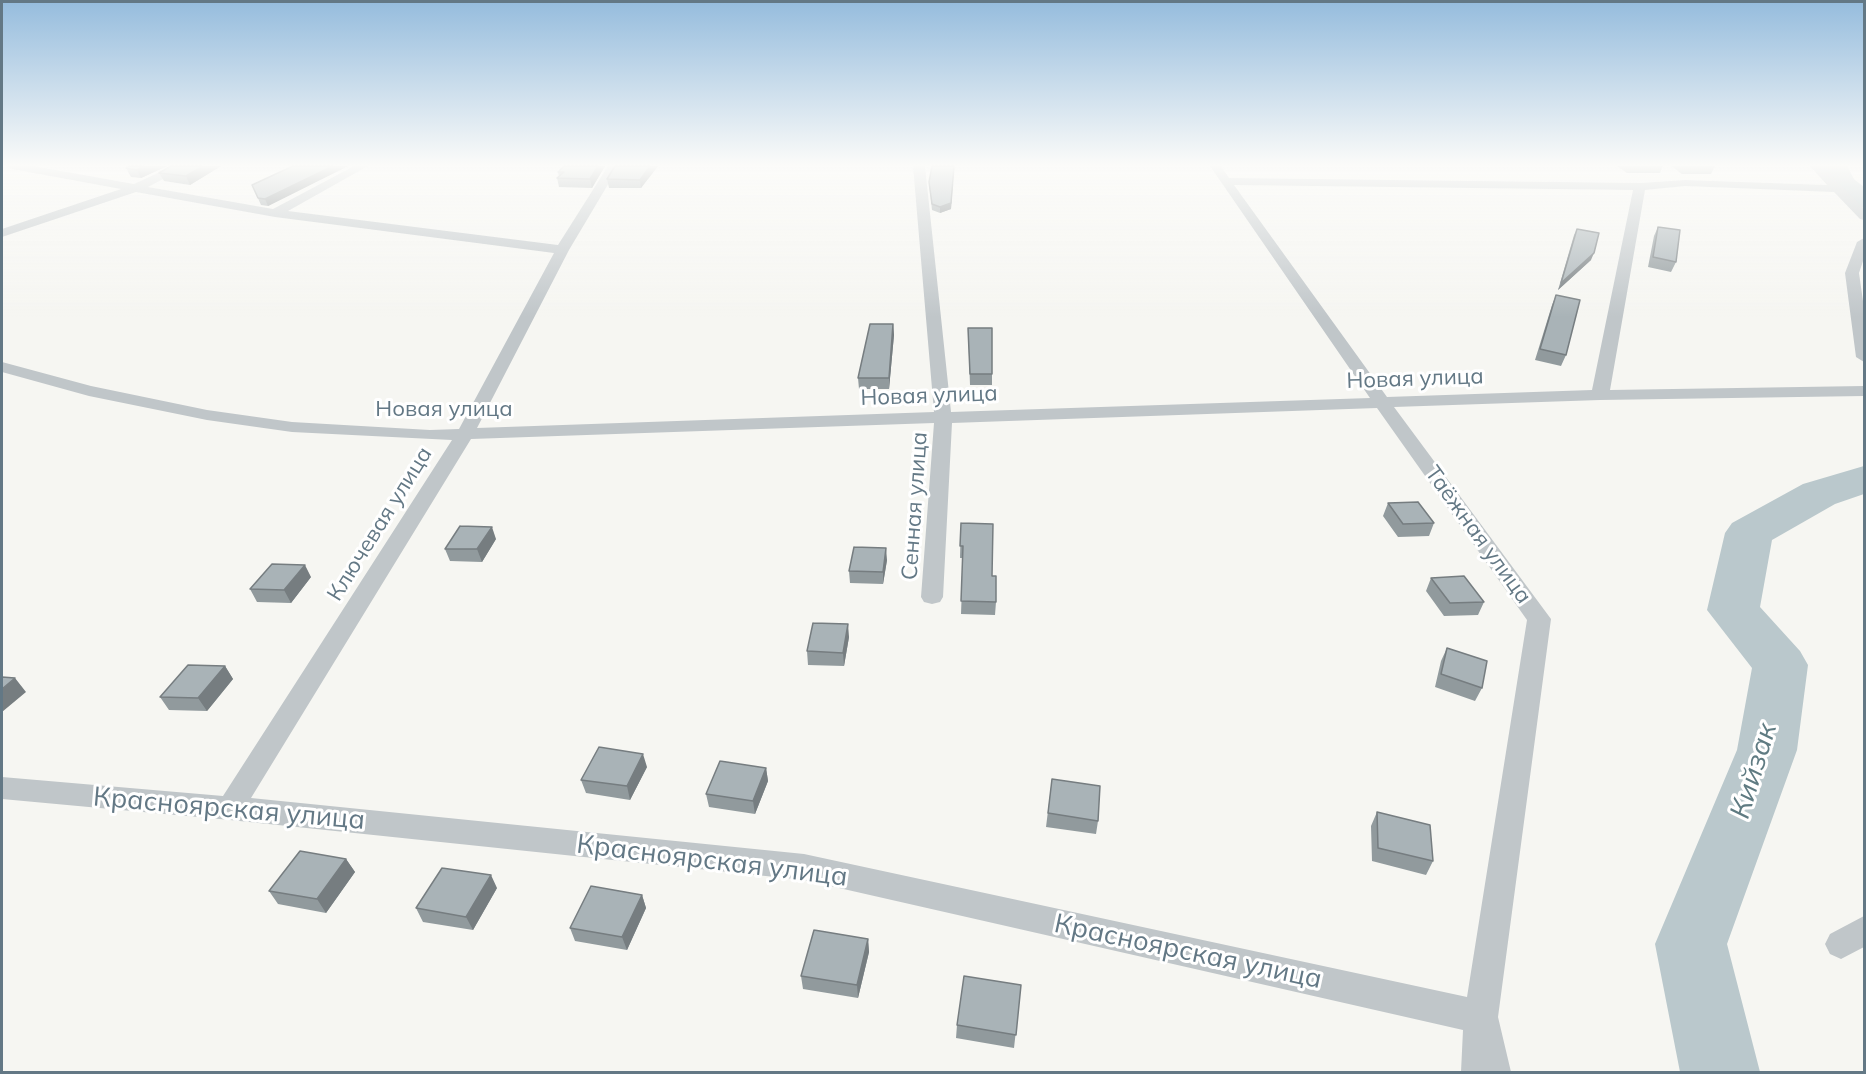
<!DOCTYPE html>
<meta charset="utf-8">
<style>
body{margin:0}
#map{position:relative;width:1866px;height:1074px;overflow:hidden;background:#f6f6f2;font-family:Mulish,sans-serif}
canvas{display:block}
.frame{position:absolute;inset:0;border:3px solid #637885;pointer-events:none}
</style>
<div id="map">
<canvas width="1866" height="1074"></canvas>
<div class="frame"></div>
</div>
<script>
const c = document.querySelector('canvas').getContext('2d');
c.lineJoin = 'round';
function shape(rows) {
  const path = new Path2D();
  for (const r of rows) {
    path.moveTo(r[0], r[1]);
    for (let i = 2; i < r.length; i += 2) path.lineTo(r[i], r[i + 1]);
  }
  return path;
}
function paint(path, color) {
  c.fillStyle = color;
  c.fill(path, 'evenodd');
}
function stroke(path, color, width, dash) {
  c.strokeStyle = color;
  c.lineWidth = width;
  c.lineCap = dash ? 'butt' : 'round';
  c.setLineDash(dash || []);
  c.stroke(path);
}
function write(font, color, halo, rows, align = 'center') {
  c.font = font + ' Mulish,sans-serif';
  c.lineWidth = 6;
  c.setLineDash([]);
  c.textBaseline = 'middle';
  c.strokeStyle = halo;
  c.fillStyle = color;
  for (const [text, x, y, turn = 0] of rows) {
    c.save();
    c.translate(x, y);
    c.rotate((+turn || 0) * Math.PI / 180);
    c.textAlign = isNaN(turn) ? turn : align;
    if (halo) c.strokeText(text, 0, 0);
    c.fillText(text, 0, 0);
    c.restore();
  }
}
paint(shape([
 [1822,166,1847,166,1854,179,1864,187,1864,208,1854,206,1834,190,1822,166],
 [1864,466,1864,494,1835,504,1772,540,1760,607,1800,651,1808,665,1797,750,1727,944,1760,1072,1680,1072,1655,944,1737,750,1752,668,1707,610,1725,533,1732,523,1803,484,1864,466]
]), '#bac8cc');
paint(shape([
 [7,166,33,166,134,184,173,166,188,166,148,187,273,209,354,166,368,166,288,211,558,245,608,166,619,166,569,250,477,428,934,412,913,166,925,166,951,412,1370,398,1210,166,1221,166,1229,178,1640,183,1685,180,1827,185,1810,166,1822,166,1864,209,1864,220,1860,219,1834,192,1685,186,1645,190,1610,390,1864,386,1864,396,1600,400,1394,407,1551,619,1498,1017,1511,1072,1461,1072,1463,1030,804,880,230,820,2,799,2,777,223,796,452,440,292,432,207,420,89,396,2,372,2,362,91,386,207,410,292,422,430,430,459,429,554,253,275,217,136,192,2,237,2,229,121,189,12,169,7,166],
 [1234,185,1633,190,1592,390,1387,397,1234,185],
 [1377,408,1527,620,1467,997,804,854,251,798,471,439,934,423,921,597,924,602,932,604,940,602,943,597,952,423,1377,408],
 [1864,238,1864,258,1859,273,1864,308,1864,362,1856,357,1845,273,1857,242,1864,238],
 [1864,916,1864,947,1841,959,1830,954,1825,944,1830,934,1864,916]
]), '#c0c6c9');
paint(shape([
 [167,166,141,178,131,177,126,168],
 [171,166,221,166,190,185,164,181,159,173],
 [293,166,348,166,268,206,261,205,252,185],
 [605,166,592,188,559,187,557,178,559,177,558,172],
 [615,166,658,166,641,188,609,188,607,179],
 [954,166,951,209,940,213,932,210,929,182],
 [1617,166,1663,166,1660,173,1627,173],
 [1671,166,1715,166,1711,174,1682,174],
 [1658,227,1676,262,1671,272,1648,267,1654,236],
 [1577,229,1591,260,1558,290,1574,235],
 [1556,295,1566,355,1561,366,1535,360,1552,305],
 [893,324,894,335,889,389,859,389,858,378],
 [968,328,992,374,992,385,970,385],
 [1388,503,1434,523,1429,536,1398,537,1383,516],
 [961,523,992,576,996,602,995,615,961,614,963,558,960,558],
 [496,539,482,562,450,561,445,549],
 [887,560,883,584,850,583,849,571],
 [311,577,291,603,257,602,250,589],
 [1431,578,1484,602,1478,615,1444,616,1426,591],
 [849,637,844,666,808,665,807,651],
 [1447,648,1482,688,1475,701,1435,687,1441,661],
 [225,666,233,679,207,711,169,710,160,697],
 [647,767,630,800,586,793,581,780],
 [766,768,768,781,755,814,709,807,706,794],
 [1052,779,1098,821,1096,834,1046,827],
 [1377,812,1433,861,1426,875,1372,861,1371,826],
 [346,859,355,872,326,913,278,904,269,891],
 [497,888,473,930,423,922,416,908],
 [642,895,646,908,627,950,575,941,570,928],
 [868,939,869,952,858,998,803,989,801,976],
 [1021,985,1014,1048,956,1038,957,1025]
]), '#919a9d');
paint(shape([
 [144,166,167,166,141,178,137,170],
 [203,166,221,166,190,185,186,176],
 [333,166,348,166,268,206,265,199],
 [598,166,605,166,592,188,590,179],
 [650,166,658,166,641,188,640,180],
 [954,166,951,209,940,213,940,207],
 [1594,253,1591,260,1558,290,1561,283],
 [893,324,894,335,889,389,889,378],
 [492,527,496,539,482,562,477,549],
 [886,548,887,560,883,584,883,572],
 [305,565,311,577,291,603,284,590],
 [848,624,849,637,844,666,843,653],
 [225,666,233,679,207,711,198,698],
 [15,678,26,692,2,712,2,689],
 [643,754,647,767,630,800,627,786],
 [766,768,768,781,755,814,753,801],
 [346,859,355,872,326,913,317,899],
 [491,875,497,888,473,930,466,917],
 [642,895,646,908,627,950,622,937],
 [868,939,869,952,858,998,857,985]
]), '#767d80');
const building = shape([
 [129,166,144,166,137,170,126,168,129,166],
 [171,166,203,166,186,176,159,173,171,166],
 [293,166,333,166,265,199,258,198,252,185,293,166],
 [564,166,598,166,590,179,557,178,564,172,558,172,564,166],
 [615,166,650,166,640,180,607,179,615,166],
 [932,166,954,166,951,203,940,207,932,204,929,182,932,166],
 [1658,227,1680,230,1676,262,1653,257,1658,227],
 [1577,229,1599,233,1594,253,1561,283,1577,229],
 [1556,295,1580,300,1566,355,1540,349,1556,295],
 [870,324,893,324,889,378,858,378,870,324],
 [968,328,992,328,992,374,970,374,968,328],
 [1418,502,1434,523,1403,524,1388,503,1418,502],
 [961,523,993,524,992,576,996,576,996,602,961,601,963,546,960,546,961,523],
 [460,526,492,527,477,549,445,549,460,526],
 [854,547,886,548,883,572,849,571,854,547],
 [272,564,305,565,284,590,250,589,272,564],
 [1464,576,1484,602,1450,603,1431,578,1464,576],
 [813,623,848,624,843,653,807,651,813,623],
 [1447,648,1487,661,1482,688,1441,674,1447,648],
 [188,665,225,666,198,698,160,697,188,665],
 [2,677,15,678,2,689,2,677],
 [599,747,643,754,627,786,581,780,599,747],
 [720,761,766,768,753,801,706,794,720,761],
 [1052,779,1100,786,1098,821,1048,813,1052,779],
 [1377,812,1430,825,1433,861,1378,848,1377,812],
 [300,851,346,859,317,899,269,891,300,851],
 [442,868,491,875,466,917,416,908,442,868],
 [591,886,642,895,622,937,570,928,591,886],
 [814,930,868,939,857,985,801,976,814,930],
 [964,976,1021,985,1016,1035,957,1025,964,976]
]);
paint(building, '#a9b3b7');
stroke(building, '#767d80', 1.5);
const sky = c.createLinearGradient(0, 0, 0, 317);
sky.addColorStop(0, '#95bcdd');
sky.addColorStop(0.52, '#fbfbf9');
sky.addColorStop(1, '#fbfbf900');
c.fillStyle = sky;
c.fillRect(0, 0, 1866, 317);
write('22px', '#637885', '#fff', [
 ["Новая улица",1415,379,-2],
 ["Новая улица",929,396,-2],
 ["Новая улица",444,409],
 ["Сенная улица",915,506,-86],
 ["Ключевая улица",380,524,-58],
 ["Таёжная улица",1478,535,54]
]);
write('27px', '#637885', '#fff', [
 ["Красноярская улица",229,809,5],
 ["Красноярская улица",712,861,7],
 ["Красноярская улица",1188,952,12]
]);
write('italic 28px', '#5f7b82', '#fff', [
 ["Кийзак",1754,771,-73]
]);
</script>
